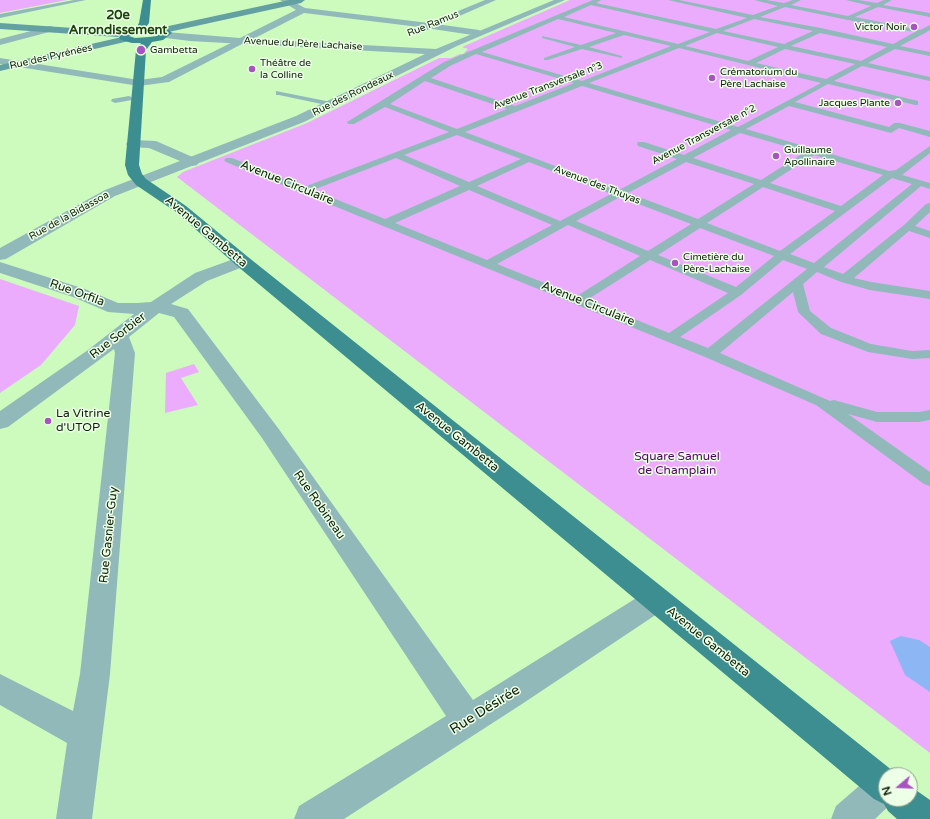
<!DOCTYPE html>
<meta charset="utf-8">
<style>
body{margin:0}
#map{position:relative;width:930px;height:819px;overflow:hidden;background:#cdfbbe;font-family:"Varela Round",sans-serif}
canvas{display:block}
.north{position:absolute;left:878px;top:767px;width:40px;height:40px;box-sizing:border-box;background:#edffe7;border:1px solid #93a58e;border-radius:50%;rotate:251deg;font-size:11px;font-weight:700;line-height:16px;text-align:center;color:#0d1e08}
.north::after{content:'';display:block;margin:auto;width:14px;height:18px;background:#a853c1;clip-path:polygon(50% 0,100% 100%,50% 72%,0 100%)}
</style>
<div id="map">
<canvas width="930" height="819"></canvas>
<div class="north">N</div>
</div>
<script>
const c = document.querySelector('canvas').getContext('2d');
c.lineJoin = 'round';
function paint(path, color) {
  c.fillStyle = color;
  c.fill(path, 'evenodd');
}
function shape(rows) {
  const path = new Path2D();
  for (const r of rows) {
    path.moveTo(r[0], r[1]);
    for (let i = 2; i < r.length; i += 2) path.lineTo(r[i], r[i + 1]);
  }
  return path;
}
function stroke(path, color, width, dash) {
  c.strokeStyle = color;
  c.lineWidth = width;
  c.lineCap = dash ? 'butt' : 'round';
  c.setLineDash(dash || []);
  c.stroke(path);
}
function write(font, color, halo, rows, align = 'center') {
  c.font = font + ' "Varela Round",sans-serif';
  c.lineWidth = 3;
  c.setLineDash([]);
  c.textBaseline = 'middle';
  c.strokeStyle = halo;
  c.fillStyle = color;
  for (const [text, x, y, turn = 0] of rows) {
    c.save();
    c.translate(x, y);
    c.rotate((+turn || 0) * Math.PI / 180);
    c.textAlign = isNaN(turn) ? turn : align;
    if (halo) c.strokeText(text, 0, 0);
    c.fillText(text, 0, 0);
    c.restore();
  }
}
paint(shape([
 [0,0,67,0,0,13],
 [570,0,930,0,930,753,177,177,183,172,307,123,439,58,451,58,460,54,464,55,467,53,464,53,468,49,462,47],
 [0,279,79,306,75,325,41,365,0,393],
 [194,364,199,372,181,378,198,405,165,413,166,373]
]), '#ebacfe');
paint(shape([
 [901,636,919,640,930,647,930,692,905,675,890,641]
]), '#8cb6f4');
paint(shape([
 [74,0,86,0,0,18,0,14,74,0],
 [593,0,601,0,596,3,716,29,747,18,668,0,679,0,753,15,778,6,754,0,766,0,784,3,793,0,801,0,791,5,848,16,871,6,846,0,858,0,877,3,884,0,892,0,883,5,930,13,930,17,878,7,855,17,920,30,930,25,930,30,925,33,900,46,930,52,930,56,895,49,868,63,930,77,930,81,862,66,834,81,918,101,918,105,915,105,828,84,795,102,889,127,894,123,900,123,930,131,930,137,899,128,891,133,789,106,746,129,889,171,896,170,930,146,930,153,902,175,930,183,930,189,921,186,824,267,843,274,904,225,926,204,930,203,930,212,915,226,930,231,930,238,909,231,854,278,871,282,930,291,930,299,870,290,841,282,817,272,803,284,810,311,831,328,871,344,912,351,930,350,930,358,912,359,868,352,821,334,798,312,793,292,720,353,830,401,834,400,877,412,919,412,930,410,930,420,919,422,877,422,848,414,930,472,930,486,924,484,816,405,705,357,226,162,224,160,226,158,232,158,304,187,449,132,385,107,354,124,348,124,347,122,444,62,593,0],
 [591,5,710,32,678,44,564,17,591,5],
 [785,7,848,20,915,32,893,44,821,28,760,17,785,7],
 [558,19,616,33,581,45,542,36,542,38,575,47,544,58,544,60,548,60,582,49,622,58,622,56,589,47,624,35,671,46,582,81,482,52,558,19],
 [754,19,813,31,784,44,723,31,754,19],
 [717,33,778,47,748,61,685,46,717,33],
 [820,33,887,47,861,61,791,46,820,33],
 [679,48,821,83,738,127,589,83,679,48],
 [785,49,855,64,826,79,756,63,785,49],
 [476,54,574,83,515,106,431,78,450,66,476,54],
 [425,81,507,109,457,129,390,104,425,81],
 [582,86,731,130,684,155,644,142,638,142,637,144,638,146,677,159,619,190,465,132,582,86],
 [740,133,805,152,761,180,693,158,740,133],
 [457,135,521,159,469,182,404,155,457,135],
 [814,155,883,175,841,206,770,183,814,155],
 [396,158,460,186,385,219,313,190,396,158],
 [529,162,611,194,560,221,477,186,529,162],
 [686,162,754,184,698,219,628,193,686,162],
 [892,178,912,184,814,263,790,254,892,178],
 [763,187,835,211,780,251,707,223,763,187],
 [469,190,552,225,487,260,395,223,469,190],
 [620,197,691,224,648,251,576,221,620,197],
 [568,225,640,256,577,296,497,264,568,225],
 [700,228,774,256,736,287,658,255,700,228],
 [650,260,728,293,669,333,587,300,650,260],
 [783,260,807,269,708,348,680,337,741,295,783,260],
 [276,91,331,102,335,104,331,106,279,95,276,95,276,91],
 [129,96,133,98,132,100,115,103,111,101,112,99,129,96]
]), '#92b9ba');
paint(shape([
 [429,23,479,30,484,33,479,36,426,28,424,26,429,23],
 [50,26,53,27,55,29,53,31,0,45,0,39,50,26],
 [241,38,244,39,246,41,244,43,169,82,139,86,133,83,139,80,162,77,241,38],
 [133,140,156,141,197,159,199,162,197,165,192,166,149,148,128,147,126,144,128,141,133,140]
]), '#92b9ba');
paint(shape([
 [280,0,290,0,305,8,429,23,485,0,496,0,416,35,411,32,419,27,304,13,253,39,436,49,554,0,565,0,457,46,304,122,115,196,6,259,0,260,0,248,105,190,296,116,425,54,190,41,166,38,161,35,166,32,240,38,296,10,280,0],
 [0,58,139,80,145,83,139,86,0,64,0,58],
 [242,256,248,257,251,261,248,265,207,281,171,304,188,309,278,428,473,700,646,592,656,588,666,592,670,600,666,608,522,704,344,819,294,819,299,806,446,716,262,438,174,317,159,313,129,337,135,353,110,674,92,819,56,819,67,743,0,705,0,674,73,711,80,674,115,353,114,349,8,427,0,429,0,411,88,350,134,314,108,312,73,297,0,273,0,262,85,289,118,303,137,303,151,302,195,273,242,256],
 [885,769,898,775,886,775,886,799,896,799,875,819,831,819,836,806,873,774,885,769]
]), '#92b9ba');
paint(shape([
 [289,0,305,0,301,3,164,33,159,30,164,27,289,0],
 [0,23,118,31,123,34,118,37,0,29,0,23],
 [126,36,129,37,131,39,129,41,0,71,0,65,126,36]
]), '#63a0a2');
paint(shape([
 [143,0,151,0,149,23,146,27,164,27,167,28,172,33,163,40,152,42,146,50,139,165,142,174,146,179,186,206,248,257,898,775,886,775,886,799,910,799,910,786,930,800,930,819,897,819,888,811,884,804,874,799,236,265,176,212,136,185,128,175,125,165,136,50,141,43,132,43,121,40,119,38,122,32,136,28,139,23,143,0],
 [153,32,161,33,157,36,149,37,135,38,129,36,135,34,153,32]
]), '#3c8e90');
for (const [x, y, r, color] of [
 [914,27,4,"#a853c1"],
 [141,50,5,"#a853c1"],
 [252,69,4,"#a853c1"],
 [712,78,4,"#a853c1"],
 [898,103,4,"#a853c1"],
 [776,156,4,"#a853c1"],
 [675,263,4,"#a853c1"],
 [48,421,4,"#a853c1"]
]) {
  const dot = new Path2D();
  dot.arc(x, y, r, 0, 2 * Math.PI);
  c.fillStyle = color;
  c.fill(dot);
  stroke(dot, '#edffe7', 1.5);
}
write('10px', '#0d1e08', '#edffe7', [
 ["Rue Ramus",433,24,-22],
 ["Avenue du Père Lachaise",303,44,3],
 ["Rue des Pyrénées",51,57,-13],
 ["Avenue Transversale n°3",548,86,-21],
 ["Rue des Rondeaux",353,94,-26],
 ["Avenue Transversale n°2",704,135,-28],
 ["Avenue des Thuyas",597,185,21],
 ["Rue de la Bidassoa",69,216,-29]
]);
write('10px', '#0d1e08', '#edffe7', [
 ["Victor Noir",906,27,"right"],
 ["Gambetta",150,50],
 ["Théâtre de",260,63],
 ["la Colline",260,75],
 ["Crématorium du",720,72],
 ["Père Lachaise",720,84],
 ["Jacques Plante",890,103,"right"],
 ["Guillaume",784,150],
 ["Apollinaire",784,162],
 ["Cimetière du",683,257],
 ["Père-Lachaise",683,269]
], 'left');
write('12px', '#0d1e08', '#edffe7', [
 ["Avenue Circulaire",287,183,22],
 ["Avenue Gambetta",206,232,40],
 ["Rue Orfila",77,293,20],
 ["Avenue Circulaire",588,304,22],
 ["Rue Sorbier",118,336,-38],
 ["Avenue Gambetta",457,437,39],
 ["Rue Robineau",319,505,55],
 ["Rue Gasnier-Guy",109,535,-84],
 ["Avenue Gambetta",708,642,39]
]);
write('12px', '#0d1e08', '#edffe7', [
 ["La Vitrine",56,414],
 ["d'UTOP",56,428]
], 'left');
write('12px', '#540267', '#edffe7', [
 ["Square Samuel",677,457],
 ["de Champlain",677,471]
]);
write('bold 13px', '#1b420b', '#edffe7', [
 ["20e",118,16],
 ["Arrondissement",118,31]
]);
write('14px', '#0d1e08', '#edffe7', [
 ["Rue Désirée",485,710,-32]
]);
</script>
